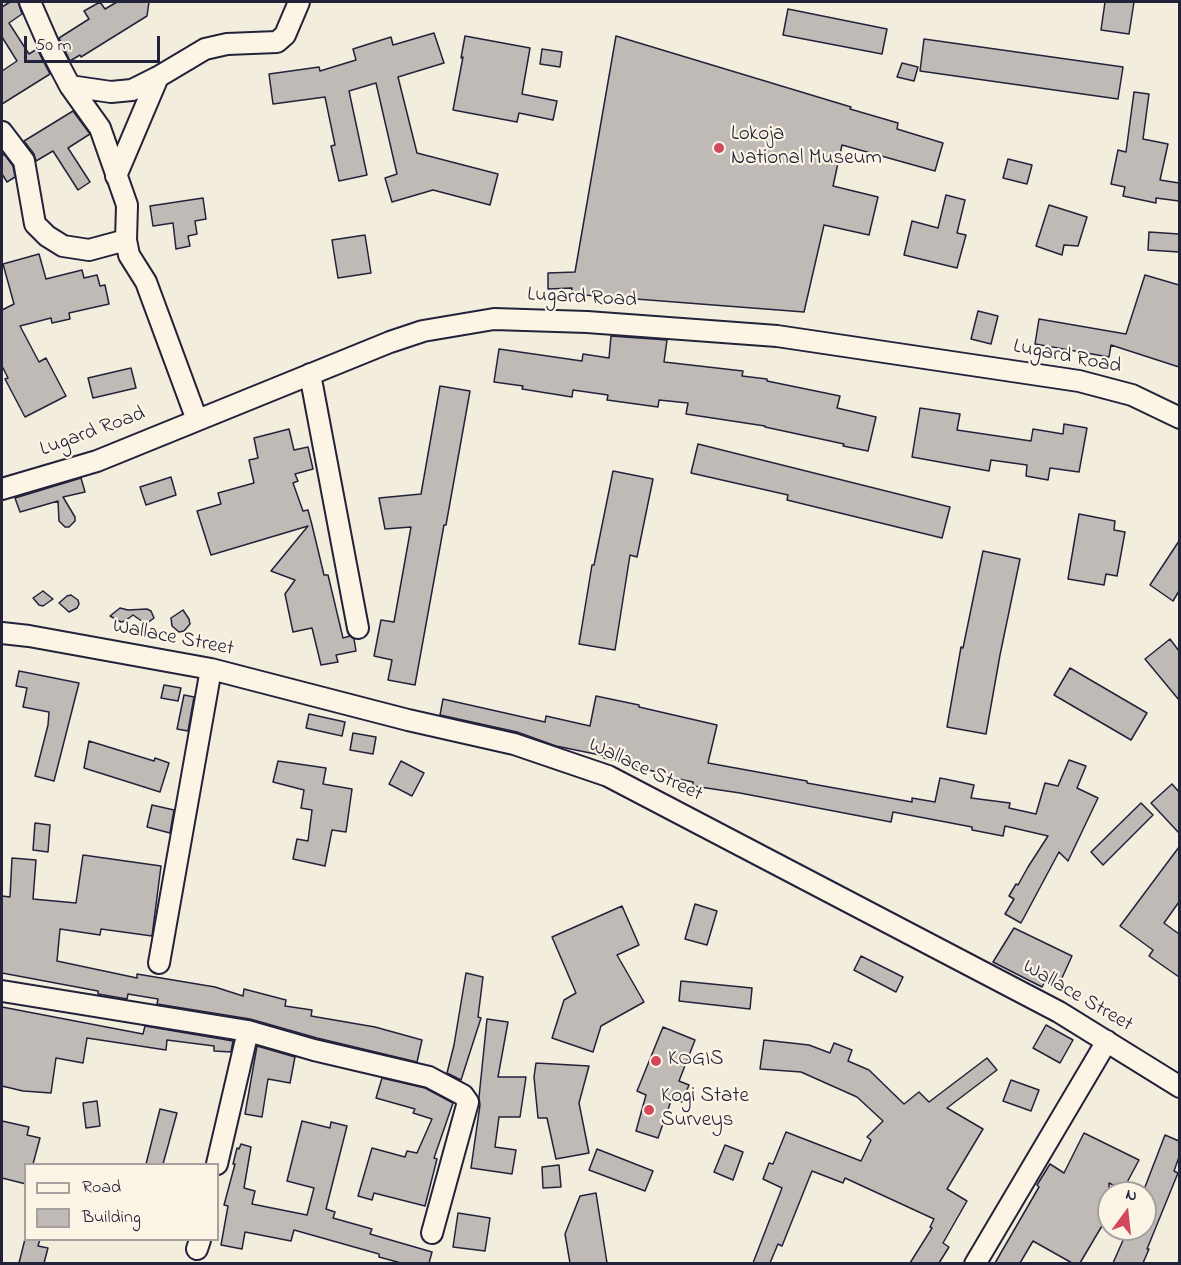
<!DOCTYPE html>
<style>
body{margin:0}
#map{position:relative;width:1181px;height:1265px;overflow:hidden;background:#f3edde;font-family:"Indie Flower",sans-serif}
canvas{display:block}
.frame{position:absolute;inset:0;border:3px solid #22223b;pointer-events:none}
.legend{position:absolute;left:24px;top:1163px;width:195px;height:78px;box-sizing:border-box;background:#fcf5e5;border:2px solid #a5a1a1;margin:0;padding:8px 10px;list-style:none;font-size:18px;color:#22223b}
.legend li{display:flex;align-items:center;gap:12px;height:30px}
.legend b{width:30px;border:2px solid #a5a1a1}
.north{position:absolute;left:1097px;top:1181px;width:60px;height:60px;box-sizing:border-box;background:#fcf5e5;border:2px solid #a5a1a1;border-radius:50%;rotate:15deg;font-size:16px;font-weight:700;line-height:24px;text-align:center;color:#22223b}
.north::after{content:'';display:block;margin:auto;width:21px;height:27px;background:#d1495b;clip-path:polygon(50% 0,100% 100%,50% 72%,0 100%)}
.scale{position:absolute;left:24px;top:36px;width:136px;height:27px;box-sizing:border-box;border:3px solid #22223b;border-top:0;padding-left:8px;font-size:18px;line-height:21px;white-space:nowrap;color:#22223b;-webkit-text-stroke:4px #fcf5e5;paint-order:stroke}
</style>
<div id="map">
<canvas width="1181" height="1265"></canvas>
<div class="frame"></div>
<ul class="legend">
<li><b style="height:8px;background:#fcf5e5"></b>Road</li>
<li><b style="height:16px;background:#bfbab6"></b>Building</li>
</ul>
<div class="north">N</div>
<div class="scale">50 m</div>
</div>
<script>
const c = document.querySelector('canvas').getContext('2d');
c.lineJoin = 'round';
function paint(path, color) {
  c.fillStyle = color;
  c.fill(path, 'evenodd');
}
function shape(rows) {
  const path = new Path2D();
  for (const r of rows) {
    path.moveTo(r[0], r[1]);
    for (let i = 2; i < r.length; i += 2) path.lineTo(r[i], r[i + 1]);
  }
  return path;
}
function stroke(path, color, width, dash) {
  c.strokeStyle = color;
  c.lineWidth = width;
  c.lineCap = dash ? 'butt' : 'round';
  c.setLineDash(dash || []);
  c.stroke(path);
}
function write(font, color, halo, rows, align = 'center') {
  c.font = font + ' "Indie Flower",sans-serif';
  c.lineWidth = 4.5;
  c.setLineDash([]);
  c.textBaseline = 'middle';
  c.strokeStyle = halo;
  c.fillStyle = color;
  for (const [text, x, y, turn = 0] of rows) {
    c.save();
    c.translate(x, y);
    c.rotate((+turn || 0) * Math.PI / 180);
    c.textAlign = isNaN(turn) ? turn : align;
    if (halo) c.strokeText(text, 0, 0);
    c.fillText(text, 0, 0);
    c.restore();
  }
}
const building = shape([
 [10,2,18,2,22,14,9,23,29,54,37,49,50,74,2,104,2,71,17,61,2,37,2,7,10,2],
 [100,2,105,9,117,2,149,2,147,16,81,57,80,55,70,61,59,38,89,19,84,11,100,2],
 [1105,2,1134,2,1129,34,1101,30,1105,2],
 [788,9,887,29,882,54,783,35,788,9],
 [434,33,444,63,398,77,417,153,498,174,490,205,433,190,392,202,385,178,397,174,376,83,349,91,367,175,339,181,331,146,335,145,325,97,273,104,269,74,319,67,320,71,356,60,353,49,391,37,393,45,434,33],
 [465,36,530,48,522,94,557,101,553,120,519,113,517,122,453,110,463,57,461,58,465,36],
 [616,36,851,107,850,109,898,123,897,129,943,143,935,171,842,145,833,186,878,197,869,235,824,225,804,312,571,294,572,288,548,289,548,273,575,272,616,36],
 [924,39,1123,67,1118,99,920,71,924,39],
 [542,49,562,52,560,67,540,64,542,49],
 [902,63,918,67,914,81,897,77,902,63],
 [1134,92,1149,94,1143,139,1168,144,1160,180,1179,183,1179,201,1156,198,1156,203,1123,196,1125,187,1111,184,1118,150,1126,152,1134,92],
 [73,111,90,134,68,148,90,182,78,190,53,151,36,161,34,154,24,141,73,111],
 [4,154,13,166,15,177,7,182,2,174,2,156,4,154],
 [1008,159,1032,165,1027,184,1003,178,1008,159],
 [946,195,965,200,957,233,966,235,957,268,904,255,912,221,938,228,946,195],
 [203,198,206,219,195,221,197,234,188,236,190,246,176,249,173,223,153,226,150,206,203,198],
 [1049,205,1087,217,1078,246,1064,245,1062,255,1036,246,1049,205],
 [1149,232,1179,234,1179,252,1148,250,1149,232],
 [365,235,371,273,338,278,332,240,365,235],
 [39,254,46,279,82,270,84,278,97,275,100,286,105,285,109,304,69,313,70,319,52,323,51,318,20,326,39,362,46,358,66,396,25,417,5,379,8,378,2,366,2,310,14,304,3,264,39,254],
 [1145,275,1179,285,1179,367,1111,345,1109,357,1035,344,1039,319,1126,334,1145,275],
 [978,311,998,316,991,344,971,339,978,311],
 [611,336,667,340,664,362,743,371,742,376,767,379,767,381,840,396,837,408,876,417,868,451,843,446,844,444,765,427,765,426,686,414,688,403,659,400,658,407,607,400,608,395,573,390,572,397,522,389,523,386,494,382,499,349,582,361,583,354,609,358,611,336],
 [131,368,136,388,93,398,88,378,131,368],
 [440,386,470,391,446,525,444,525,415,685,388,680,392,660,374,656,381,620,394,622,411,527,385,529,379,498,421,494,440,386],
 [920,408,960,414,957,430,1031,441,1033,429,1063,434,1064,424,1087,428,1079,472,1050,468,1048,480,1026,476,1027,465,991,460,989,471,912,457,920,408],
 [289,429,294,450,308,447,313,469,295,474,298,481,293,483,303,511,308,510,312,525,324,575,328,575,343,638,350,636,354,639,356,651,336,655,338,662,321,665,312,628,293,632,285,594,295,580,271,571,308,526,211,555,197,511,221,504,218,493,254,483,249,460,258,458,254,438,289,429],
 [698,444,950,507,942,538,787,500,788,495,691,473,698,444],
 [613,471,653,479,637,557,630,555,615,650,579,644,592,565,594,565,613,471],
 [171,477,176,495,146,505,140,487,171,477],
 [81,478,85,492,63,497,75,517,75,521,69,527,65,527,59,521,58,501,20,512,15,498,81,478],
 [1079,514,1115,521,1114,530,1125,532,1117,576,1106,574,1104,585,1068,579,1079,514],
 [1179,541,1179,591,1173,601,1150,585,1179,541],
 [983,551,1020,559,1000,655,986,734,947,727,961,647,963,648,983,551],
 [43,591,53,599,43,606,39,605,33,598,43,591],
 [71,595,78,600,79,604,77,608,69,612,59,603,67,596,71,595],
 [120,608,128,610,147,609,151,611,154,618,146,624,133,615,125,621,121,622,110,616,120,608],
 [183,610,189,619,190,624,184,631,179,632,172,626,171,618,183,610],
 [1170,639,1179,651,1179,700,1145,659,1170,639],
 [1070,668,1147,713,1131,740,1054,695,1070,668],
 [19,671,79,683,54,781,35,776,48,725,49,712,23,707,27,688,16,686,19,671],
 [164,685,181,688,178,701,161,698,164,685],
 [184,695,194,697,188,731,177,729,184,695],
 [596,696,639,705,639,707,717,725,708,763,807,781,807,783,912,802,912,798,935,802,940,778,974,785,971,798,1010,803,1009,808,1036,814,1045,783,1058,786,1069,760,1086,766,1077,788,1098,798,1068,861,1059,852,1021,923,1005,914,1014,899,1009,896,1016,884,1018,885,1028,867,1048,836,1005,826,1003,836,972,830,972,827,893,812,891,822,740,793,693,786,693,782,660,775,660,773,630,765,631,764,604,758,605,756,556,746,517,732,440,715,443,699,545,722,546,716,590,726,596,696],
 [309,714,345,722,342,736,306,728,309,714],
 [353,733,376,737,373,754,350,750,353,733],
 [89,741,154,761,155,758,169,763,160,792,84,768,89,741],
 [278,761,326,768,323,784,352,789,346,832,332,830,325,866,293,859,297,839,308,841,312,810,301,808,304,790,273,782,278,761],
 [401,761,424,773,412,796,389,784,401,761],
 [1172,784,1179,792,1179,833,1151,803,1172,784],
 [1141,803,1153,815,1103,865,1091,852,1141,803],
 [152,805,174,810,170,833,147,827,152,805],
 [35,823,50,825,48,852,33,850,35,823],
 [1179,847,1179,902,1164,923,1179,934,1179,977,1149,956,1153,950,1120,926,1179,847],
 [83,855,161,866,152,936,101,929,100,935,60,929,57,961,137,978,137,974,215,987,243,996,244,989,286,1000,285,1006,312,1010,311,1016,375,1027,422,1040,417,1062,317,1038,250,1019,157,1004,158,999,128,994,127,999,98,994,98,991,2,973,2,896,10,897,12,858,36,860,33,899,76,903,83,855],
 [695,904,717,911,707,945,685,939,695,904],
 [622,906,639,945,617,955,644,1002,601,1026,593,1052,552,1038,564,1000,576,993,552,937,622,906],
 [1014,928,1072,956,1061,980,1049,974,1042,987,993,962,1014,928],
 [861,956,903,977,896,992,854,970,861,956],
 [466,973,483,977,478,1017,481,1018,461,1080,447,1073,454,1045,466,973],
 [681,981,752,988,750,1009,679,1001,681,981],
 [2,1007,143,1034,145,1026,233,1041,231,1052,214,1051,214,1046,167,1040,166,1050,87,1038,83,1063,56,1058,51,1093,23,1091,2,1086,2,1007],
 [487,1019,508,1022,498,1077,526,1077,520,1117,499,1117,495,1147,516,1150,512,1174,471,1168,480,1105,479,1097,487,1019],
 [1046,1025,1073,1040,1060,1063,1033,1048,1046,1025],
 [663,1027,695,1040,679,1081,689,1085,682,1102,672,1098,658,1138,636,1131,646,1095,637,1091,663,1027],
 [764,1040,809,1045,830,1053,834,1043,852,1050,848,1061,869,1070,904,1104,919,1092,929,1102,987,1058,997,1070,947,1108,983,1129,947,1189,967,1201,943,1243,949,1247,939,1263,910,1263,932,1228,930,1227,934,1219,845,1178,843,1183,812,1171,782,1246,778,1244,770,1263,753,1263,782,1188,763,1179,769,1163,773,1164,786,1132,861,1161,871,1140,867,1137,883,1121,857,1097,801,1072,760,1069,764,1040],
 [257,1046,295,1057,290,1083,268,1079,262,1117,245,1114,257,1046],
 [536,1063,589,1066,579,1103,589,1153,556,1159,547,1118,538,1118,534,1077,536,1063],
 [382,1078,425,1088,453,1103,434,1158,437,1159,425,1206,374,1193,372,1200,358,1196,372,1148,405,1157,407,1151,417,1153,432,1119,413,1113,415,1109,376,1098,382,1078],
 [1011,1080,1039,1090,1031,1111,1003,1101,1011,1080],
 [97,1101,100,1126,86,1128,83,1103,97,1101],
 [160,1109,177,1113,163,1164,146,1164,160,1109],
 [2,1121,29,1127,27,1135,40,1138,33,1164,26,1164,26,1184,2,1178,2,1121],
 [302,1121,330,1128,331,1122,347,1126,326,1209,335,1212,333,1218,372,1229,370,1234,432,1252,429,1263,401,1263,379,1257,379,1254,294,1230,291,1241,245,1232,242,1249,221,1245,228,1206,224,1205,235,1164,233,1164,237,1148,239,1149,241,1144,251,1147,244,1188,255,1191,252,1204,307,1215,314,1188,287,1181,302,1121],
 [1084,1133,1139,1160,1123,1190,1109,1183,1109,1214,1080,1263,1072,1263,1033,1241,1020,1263,995,1263,1039,1187,1037,1185,1050,1164,1064,1173,1084,1133],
 [1165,1135,1179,1141,1179,1157,1174,1171,1178,1173,1147,1249,1149,1249,1143,1263,1113,1263,1128,1229,1145,1229,1145,1187,1165,1135],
 [725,1145,743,1152,733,1180,714,1172,725,1145],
 [597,1149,653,1171,645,1191,589,1170,597,1149],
 [559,1165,561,1187,543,1188,542,1167,559,1165],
 [596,1193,607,1263,570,1263,565,1234,580,1196,596,1193],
 [458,1213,490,1218,485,1251,453,1247,458,1213],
 [25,1239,40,1239,38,1246,48,1248,44,1263,19,1263,25,1239]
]);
paint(building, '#bfbab6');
stroke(building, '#22223b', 1.5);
const minor = shape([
 [30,2,51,50,70,86,100,128,127,205,126,240,129,255,146,282,197,420],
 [70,86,111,92,132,90,158,77,205,49,227,44,277,42,285,35,299,2],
 [2,132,24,161,35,224,47,236,63,246,89,250,126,240],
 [116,176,158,77],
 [310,374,358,628],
 [2,489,97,461,390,342,423,331,494,319,587,322,777,336,1079,381,1132,395,1180,418],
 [2,633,29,636,211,669,408,720,514,744,608,776,1059,1012,1180,1087],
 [159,963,211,669],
 [2,991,248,1031,314,1050,429,1077,463,1095,468,1102,432,1233],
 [217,1164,248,1031],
 [197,1249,200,1240],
 [975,1264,1107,1041]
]);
stroke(minor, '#22223b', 24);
stroke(minor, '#fcf5e5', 20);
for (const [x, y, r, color] of [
 [719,148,6,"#d1495b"],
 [656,1061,6,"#d1495b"],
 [649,1110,6,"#d1495b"]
]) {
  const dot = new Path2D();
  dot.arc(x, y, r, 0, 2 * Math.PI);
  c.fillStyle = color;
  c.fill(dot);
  stroke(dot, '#fcf5e5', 2);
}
write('21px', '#22223b', '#fcf5e5', [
 ["Lokoja",731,136],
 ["National Museum",731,160],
 ["KOGIS",668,1061],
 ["Kogi State",661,1098],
 ["Surveys",661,1122]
], 'left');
write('21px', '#22223b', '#fcf5e5', [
 ["Lugard Road",582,299,3],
 ["Lugard Road",1067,358,11],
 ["Lugard Road",93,433,-20],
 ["Wallace Street",173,639,11],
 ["Wallace Street",645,771,25],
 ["Wallace Street",1077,997,30]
]);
</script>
